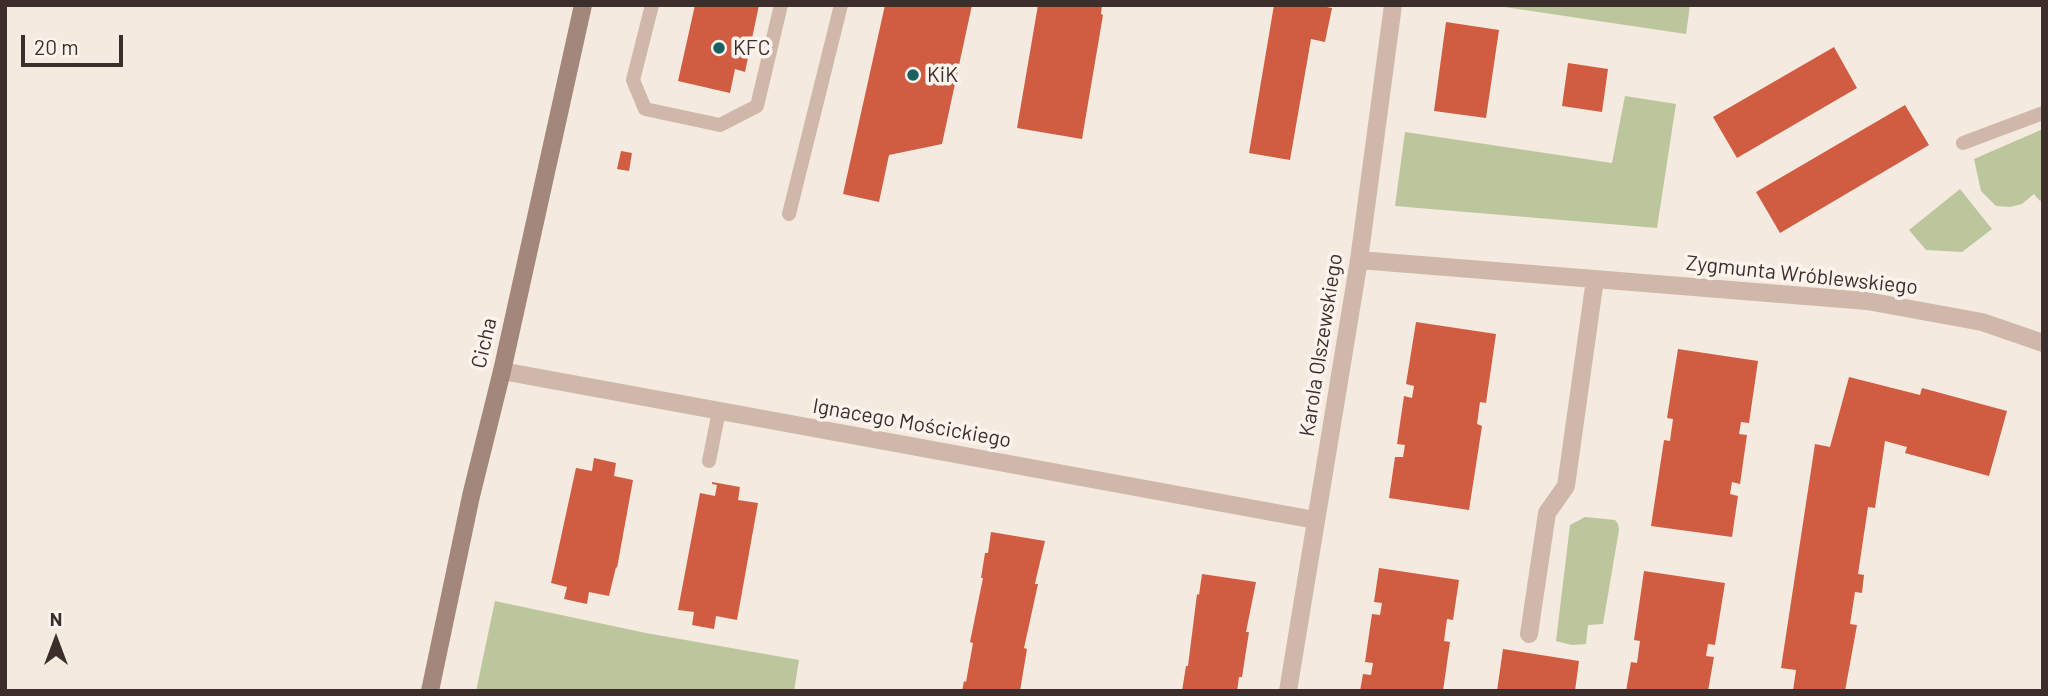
<!DOCTYPE html>
<meta charset="utf-8">
<style>
body{margin:0}
#map{position:relative;width:2048px;height:696px;overflow:hidden;background:#f5eadf;font-family:Barlow,sans-serif}
canvas{display:block}
.frame{position:absolute;inset:0;border:7px solid #3c2e2a;pointer-events:none}
.north{position:absolute;left:21px;top:605px;width:70px;height:70px;-webkit-text-stroke:5px #fcf4ed;paint-order:stroke;rotate:0deg;font-size:19px;font-weight:700;line-height:28px;text-align:center;color:#3c2e2a}
.north::after{content:'';display:block;margin:auto;width:24px;height:32px;background:#3c2e2a;clip-path:polygon(50% 0,100% 100%,50% 72%,0 100%)}
.scale{position:absolute;left:21px;top:35px;width:102px;height:32px;box-sizing:border-box;border:4px solid #3c2e2a;border-top:0;padding-left:9px;font-size:21px;line-height:24px;white-space:nowrap;color:#3c2e2a;-webkit-text-stroke:5px #fcf4ed;paint-order:stroke}
</style>
<div id="map">
<canvas width="2048" height="696"></canvas>
<div class="frame"></div>
<div class="north">N</div>
<div class="scale">20 m</div>
</div>
<script>
const c = document.querySelector('canvas').getContext('2d');
c.lineJoin = 'round';
function paint(path, color) {
  c.fillStyle = color;
  c.fill(path, 'evenodd');
}
function shape(rows) {
  const path = new Path2D();
  for (const r of rows) {
    path.moveTo(r[0], r[1]);
    for (let i = 2; i < r.length; i += 2) path.lineTo(r[i], r[i + 1]);
  }
  return path;
}
function stroke(path, color, width, dash) {
  c.strokeStyle = color;
  c.lineWidth = width;
  c.lineCap = dash ? 'butt' : 'round';
  c.setLineDash(dash || []);
  c.stroke(path);
}
function write(font, color, halo, rows, align = 'center') {
  c.font = font + ' Barlow,sans-serif';
  c.lineWidth = 7;
  c.setLineDash([]);
  c.textBaseline = 'middle';
  c.strokeStyle = halo;
  c.fillStyle = color;
  for (const [text, x, y, turn = 0] of rows) {
    c.save();
    c.translate(x, y);
    c.rotate((+turn || 0) * Math.PI / 180);
    c.textAlign = isNaN(turn) ? turn : align;
    if (halo) c.strokeText(text, 0, 0);
    c.fillText(text, 0, 0);
    c.restore();
  }
}
paint(shape([
 [1491,5,1690,5,1686,34],
 [1625,96,1676,104,1657,228,1395,206,1405,132,1612,163],
 [2043,129,2043,199,2040,201,2034,194,2022,204,2010,207,1996,206,1981,191,1974,159],
 [1960,189,1992,229,1962,252,1926,250,1909,230],
 [1585,517,1615,520,1618,524,1619,530,1603,624,1588,625,1586,644,1572,645,1556,641,1570,525],
 [495,601,646,633,799,660,794,691,476,691]
]), '#bbc69d');
paint(shape([
 [695,5,759,5,745,72,735,69,730,93,678,81],
 [885,5,972,5,942,144,889,155,879,202,843,194],
 [1038,5,1102,5,1101,14,1103,15,1082,139,1017,128],
 [1274,5,1316,5,1332,8,1325,42,1311,39,1290,160,1249,153],
 [1446,22,1499,30,1486,118,1434,111],
 [1834,47,1857,88,1737,158,1713,117],
 [1568,63,1608,69,1602,112,1562,106],
 [1905,105,1929,145,1780,233,1756,192],
 [621,151,632,153,629,171,617,169],
 [1416,322,1496,334,1486,403,1480,402,1477,424,1482,426,1469,510,1389,498,1395,457,1403,457,1405,445,1397,444,1404,396,1412,398,1414,386,1406,384],
 [1678,349,1758,361,1749,423,1741,422,1739,434,1747,435,1740,484,1732,482,1730,494,1738,496,1732,537,1651,526,1664,440,1670,441,1673,419,1667,418],
 [1849,377,1920,395,1922,388,2007,411,1989,476,1905,453,1907,447,1885,441,1875,508,1868,507,1858,574,1864,575,1862,593,1855,592,1850,624,1857,625,1845,691,1793,691,1796,670,1781,668,1815,444,1830,447],
 [594,458,616,463,614,476,633,480,617,568,616,567,609,596,589,592,587,604,564,599,567,587,551,583,576,468,592,471],
 [712,482,740,487,738,500,758,503,737,620,716,616,714,629,692,625,694,612,678,610,700,493,715,496,717,485,712,484],
 [991,532,1045,541,1036,579,1035,584,1038,584,1024,648,1027,649,1020,691,962,691,964,681,966,682,973,643,970,642,983,578,981,578,985,553,988,553],
 [1379,568,1459,580,1453,620,1447,619,1444,641,1450,642,1443,691,1360,691,1363,674,1371,675,1373,663,1365,662,1372,614,1380,615,1382,603,1374,602],
 [1644,571,1725,583,1715,645,1708,644,1706,656,1714,657,1708,691,1626,691,1631,662,1637,663,1640,641,1634,640],
 [1202,574,1256,582,1246,632,1249,632,1242,677,1239,677,1237,691,1182,691,1186,666,1188,666,1197,594,1199,595],
 [1503,649,1579,661,1575,691,1497,691]
]), '#d05d42');
stroke(shape([
 [652,5,633,80,645,109,720,125,757,106,781,5],
 [1963,143,2043,113],
 [789,214,841,5],
 [709,461,719,411]
]), '#cfb8a9', 14);
stroke(shape([
 [1359,260,1867,301,1982,322,2043,343],
 [502,371,1315,520],
 [1529,634,1547,513,1566,486,1595,279],
 [1288,691,1359,260,1393,5]
]), '#cfb8a9', 18);
stroke(shape([
 [430,691,471,496,502,371,583,5]
]), '#a3877a', 18);
for (const [x, y, r, color] of [
 [719,48,7,"#1b6162"],
 [913,75,7,"#1b6162"]
]) {
  const dot = new Path2D();
  dot.arc(x, y, r, 0, 2 * Math.PI);
  c.fillStyle = color;
  c.fill(dot);
  stroke(dot, '#fcf4ed', 2.5);
}
write('21px', '#3c2e2a', '#fcf4ed', [
 ["KFC",733,48],
 ["KiK",927,75]
], 'left');
write('21px', '#3c2e2a', '#fcf4ed', [
 ["Zygmunta Wróblewskiego",1802,275,6],
 ["Cicha",484,343,-77],
 ["Karola Olszewskiego",1321,345,-81],
 ["Ignacego Mościckiego",912,423,10]
]);
</script>
